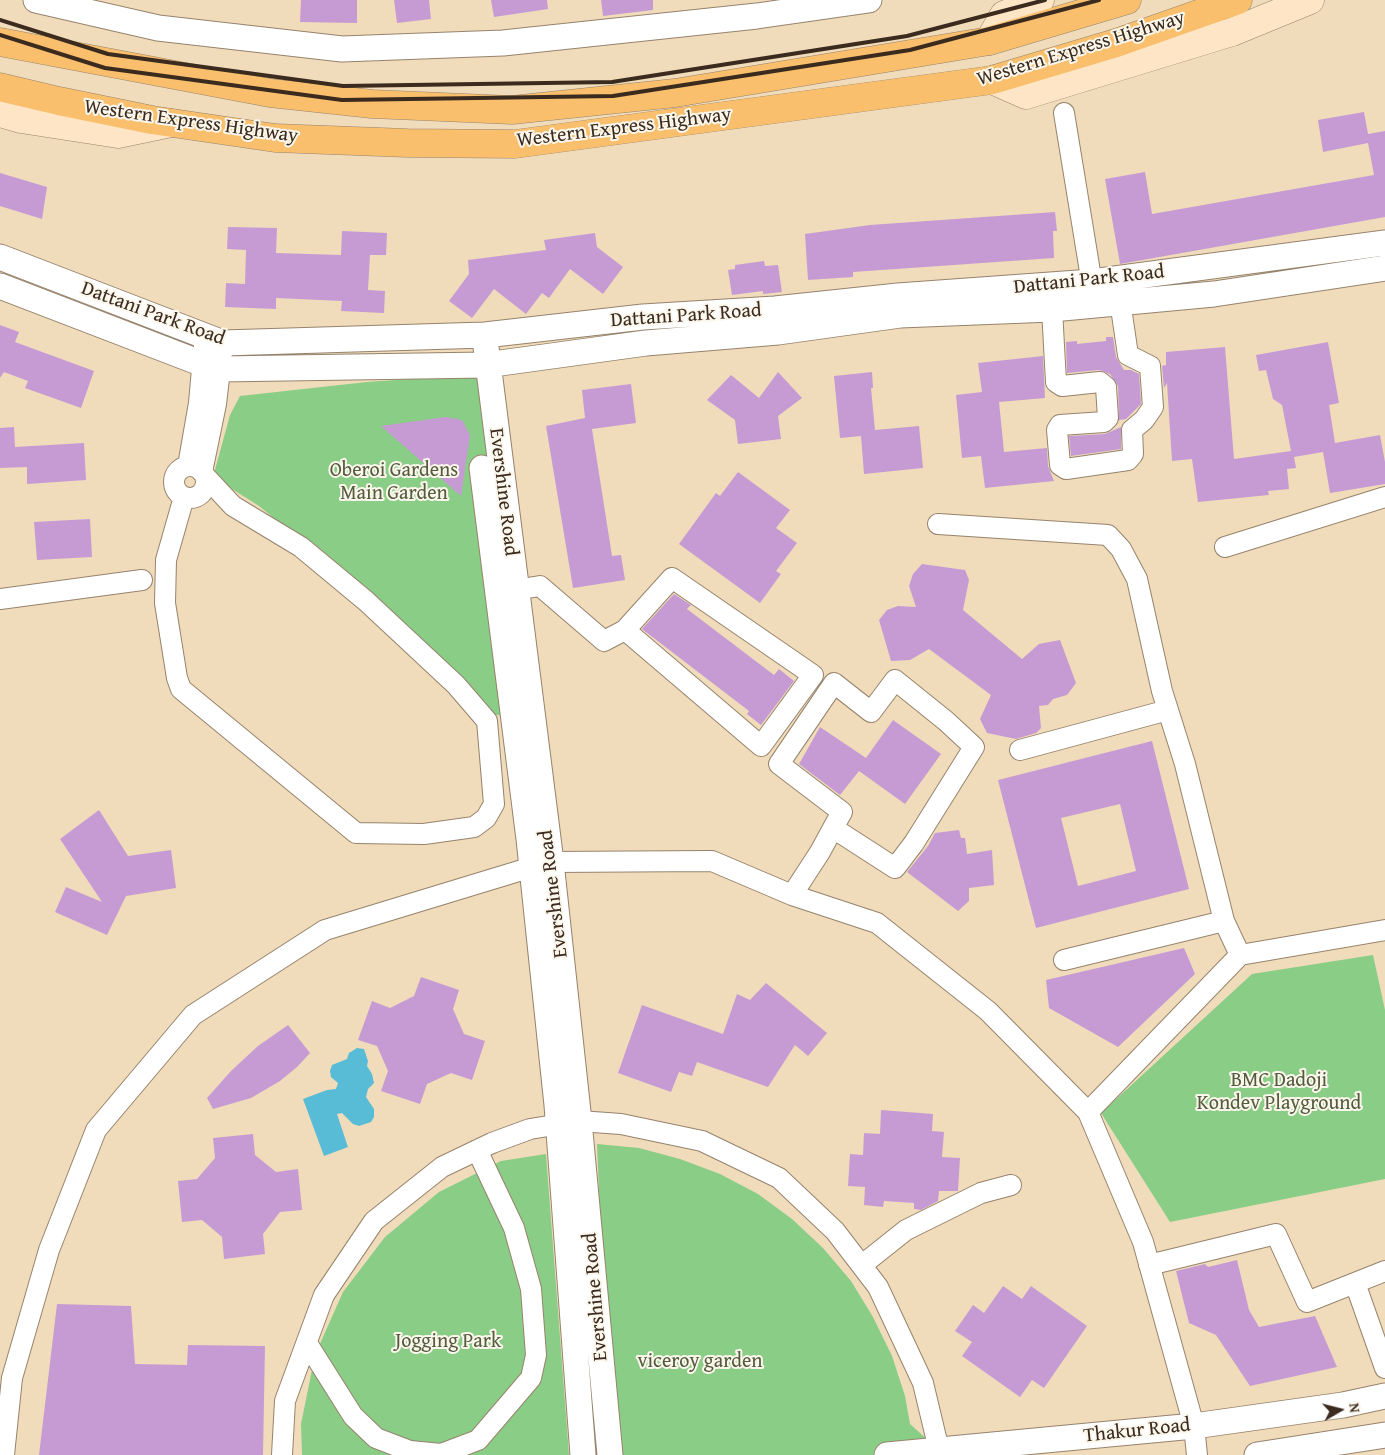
<!DOCTYPE html>
<style>
body{margin:0}
#map{position:relative;width:1385px;height:1455px;overflow:hidden;background:#f0dcbb;font-family:"Gentium Book Plus",serif}
canvas{display:block}
.north{position:absolute;left:1315px;top:1385px;width:50px;height:50px;-webkit-text-stroke:4px #fbf7ec;paint-order:stroke;rotate:82deg;font-size:14px;font-weight:700;line-height:20px;text-align:center;color:#3b2a1e}
.north::after{content:'';display:block;margin:auto;width:18px;height:22px;background:#3b2a1e;clip-path:polygon(50% 0,100% 100%,50% 72%,0 100%)}
</style>
<div id="map">
<canvas width="1385" height="1455"></canvas>
<div class="north">N</div>
</div>
<script>
const c = document.querySelector('canvas').getContext('2d');
c.lineJoin = 'round';
function paint(path, color) {
  c.fillStyle = color;
  c.fill(path, 'evenodd');
}
function shape(rows) {
  const path = new Path2D();
  for (const r of rows) {
    if (r.length === 3) {
      path.moveTo(r[0] + r[2], r[1]);
      path.arc(r[0], r[1], r[2], 0, 2 * Math.PI);
      continue;
    }
    path.moveTo(r[0], r[1]);
    for (let i = 2; i < r.length; i += 2) path.lineTo(r[i], r[i + 1]);
  }
  return path;
}
function stroke(path, color, width, dash) {
  c.strokeStyle = color;
  c.lineWidth = width;
  c.lineCap = dash ? 'butt' : 'round';
  c.setLineDash(dash || []);
  c.stroke(path);
}
function write(font, color, halo, rows, align = 'center') {
  c.font = font + ' "Gentium Book Plus",serif';
  c.lineWidth = 4;
  c.setLineDash([]);
  c.textBaseline = 'middle';
  c.strokeStyle = halo;
  c.fillStyle = color;
  for (const [text, x, y, turn = 0] of rows) {
    c.save();
    c.translate(x, y);
    c.rotate((+turn || 0) * Math.PI / 180);
    c.textAlign = isNaN(turn) ? turn : align;
    if (halo) c.strokeText(text, 0, 0);
    c.fillText(text, 0, 0);
    c.restore();
  }
}
paint(shape([
 [482,374,529,717,495,715,377,602,259,506,213,477,230,415,240,396,367,382],
 [1373,955,1385,1010,1385,1179,1170,1222,1101,1113,1252,974],
 [597,1144,639,1148,680,1159,720,1174,758,1194,792,1219,823,1248,851,1281,873,1317,892,1356,905,1396,910,1424,939,1450,894,1455,610,1455],
 [546,1154,569,1455,302,1455,301,1424,315,1355,343,1292,385,1237,439,1192,501,1161]
]), '#8acd86');
paint(shape([
 [357,1048,364,1049,368,1061,367,1066,372,1074,374,1083,368,1089,366,1097,374,1109,374,1117,371,1122,359,1126,353,1124,342,1113,337,1114,348,1147,324,1156,303,1099,327,1090,336,1089,338,1083,331,1077,330,1071,332,1065,347,1059,349,1053]
]), '#59bcd7');
paint(shape([
 [301,0,357,0,357,23,300,22],
 [394,0,429,0,431,19,397,23],
 [491,0,547,0,548,9,494,17],
 [601,0,653,0,653,10,603,16],
 [1364,112,1368,134,1385,131,1385,217,1120,264,1105,179,1145,172,1152,214,1374,175,1368,143,1323,152,1318,120],
 [0,173,47,187,42,219,0,206],
 [1055,212,1057,231,1053,231,1054,258,853,272,853,277,808,280,805,234,870,225],
 [228,227,277,228,276,253,341,255,342,231,387,233,386,255,370,255,368,290,385,291,384,313,341,311,342,301,276,298,276,309,225,307,226,283,245,284,246,250,227,249],
 [595,233,597,247,623,267,603,294,570,269,549,298,542,293,526,314,494,289,472,318,449,301,469,274,468,260,546,250,544,240],
 [764,261,765,266,778,265,782,292,763,294,763,291,732,295,728,270,735,269,735,265],
 [0,325,19,332,15,342,94,371,81,408,25,388,28,381,4,372,0,378],
 [1106,337,1113,337,1116,357,1124,370,1131,370,1139,374,1141,404,1126,419,1119,420,1118,386,1110,374,1099,370,1067,373,1066,342,1077,341,1077,344,1106,341],
 [1328,342,1339,403,1329,405,1335,443,1380,435,1385,462,1385,484,1330,493,1323,452,1294,457,1296,468,1287,469,1289,489,1268,491,1269,495,1198,502,1192,459,1172,461,1167,383,1164,388,1162,366,1166,365,1166,352,1225,347,1234,459,1291,451,1282,405,1273,399,1266,370,1259,371,1256,355],
 [1043,356,1045,398,999,402,1004,452,1047,448,1048,466,1054,481,985,488,981,456,962,458,956,395,982,392,978,363],
 [778,372,802,398,778,416,781,439,738,444,735,420,707,400,731,375,759,398],
 [872,372,873,388,871,388,875,430,919,426,923,468,864,474,861,436,840,438,834,376],
 [631,384,636,423,592,429,612,556,621,555,625,580,573,588,546,426,585,418,582,390],
 [446,417,462,420,470,435,461,496,381,426],
 [14,427,15,447,84,443,86,480,27,484,27,467,0,468,0,428],
 [1121,427,1121,449,1071,456,1069,436,1105,434],
 [738,472,790,510,776,528,797,543,776,571,781,574,760,603,679,544,716,493,720,496],
 [90,519,92,557,37,560,34,522],
 [922,564,965,570,969,580,963,610,1022,659,1039,644,1060,640,1076,683,1067,695,1053,699,1048,705,1039,706,1041,728,1036,733,1016,739,987,733,980,719,991,695,929,649,910,660,891,661,879,620,887,610,898,606,916,607,909,586,913,574],
 [674,594,691,605,687,609,774,675,779,669,794,681,761,725,747,714,749,711,642,629],
 [893,720,941,754,905,804,859,771,840,795,799,764,820,727,866,758],
 [1152,741,1189,889,1036,928,998,780],
 [1120,804,1136,871,1078,886,1061,818],
 [99,810,128,856,171,850,176,888,126,896,107,935,55,912,66,887,102,902,60,839],
 [959,830,961,838,965,838,967,854,992,850,994,885,969,888,969,901,958,911,907,872,928,846,935,833],
 [1184,948,1195,974,1118,1047,1049,1008,1046,980],
 [421,977,459,990,453,1009,464,1034,485,1041,472,1080,451,1073,427,1084,420,1104,381,1091,388,1071,377,1046,358,1040,372,1001,390,1008,414,996],
 [766,983,827,1033,808,1056,795,1045,768,1087,697,1062,692,1076,679,1072,671,1092,618,1073,642,1005,723,1034,737,994,750,1000],
 [288,1025,310,1053,297,1067,280,1081,251,1098,213,1109,207,1098,231,1071,258,1046],
 [881,1110,933,1114,932,1131,944,1132,942,1157,960,1158,958,1191,939,1191,938,1201,921,1210,914,1209,914,1203,884,1201,883,1207,864,1205,865,1187,848,1186,850,1154,863,1155,864,1133,880,1134],
 [253,1134,255,1155,276,1172,298,1169,302,1210,280,1212,263,1234,265,1254,224,1259,222,1237,202,1220,182,1222,178,1181,197,1179,215,1158,213,1138],
 [1237,1260,1249,1310,1259,1327,1315,1316,1337,1367,1250,1386,1216,1335,1189,1323,1176,1271,1205,1264,1208,1267],
 [1003,1286,1022,1299,1031,1286,1087,1326,1044,1388,1032,1380,1020,1397,962,1356,972,1342,955,1331,973,1305,984,1313],
 [57,1304,131,1306,135,1364,187,1365,188,1345,265,1346,263,1455,39,1455]
]), '#c69bd3');
const minor = shape([
 [1064,113,1094,296],
 [1052,309,1056,382,1062,386,1100,382,1106,387,1108,418,1104,422,1060,425,1057,430,1060,465,1066,469,1128,460,1133,454,1132,430,1144,420,1153,407,1150,366,1128,355,1120,301],
 [188,466,199,403,205,335],
 [190,482,16],
 [202,472,216,404,223,343],
 [184,497,166,560,165,603,177,678,181,689,356,833,424,834,474,827,486,818,494,804,487,721,456,685,366,601,301,547,233,506,205,476],
 [938,524,1108,535,1121,549,1137,579,1162,691,1185,764,1224,921,1240,955,1385,930],
 [1225,547,1385,497],
 [672,578,813,675,761,746,625,630,672,578],
 [515,590,540,586,604,641,625,630],
 [0,599,142,580],
 [1020,750,1168,710],
 [792,895,820,852,833,828,842,812,779,764,834,683,871,712,895,680,946,721,974,747,914,843,895,868,833,828],
 [1064,960,1224,921],
 [1088,1112,1240,955],
 [862,1265,906,1230,981,1193,1011,1185],
 [1149,1265,1276,1234,1307,1302,1385,1271],
 [1355,1283,1385,1368],
 [307,1343,353,1416,376,1438,410,1451,441,1454,478,1440,531,1378,536,1355,531,1289,514,1228,477,1150],
 [4,1455,12,1378,49,1250,96,1130,193,1015,325,930,532,867,551,862,712,861,792,895,877,923,988,1011,1088,1112,1143,1242,1194,1426,1197,1455],
 [282,1455,285,1401,324,1295,374,1221,442,1167,492,1143,530,1129,579,1121,621,1124,702,1141,779,1178,835,1231,878,1287,923,1383,939,1450]
]);
const tertiary = shape([
 [36,0,158,28,342,49,503,43,757,16,869,0],
 [0,257,223,343,485,335,643,317,775,309,898,296,1092,282,1385,243],
 [0,286,203,364,220,369,486,365,646,343,778,332,900,315,1052,309,1214,294,1385,268],
 [486,347,551,862,579,1121,610,1455],
 [482,468,529,839,557,1105,583,1455],
 [887,1455,1194,1426,1343,1405,1385,1396],
 [1257,1455,1385,1435]
]);
const secondary = shape([
 [989,41,1004,15,1040,0],
 [992,80,1026,95,1232,32,1310,0],
 [0,113,21,119,118,134,171,123]
]);
const trunk = shape([
 [0,42,270,93,372,104,512,110,675,93,989,41,1127,0],
 [0,87,59,101,152,120,275,138,407,143,515,144,992,80,1116,43,1238,0]
]);
stroke(minor, '#96836c', 22);
stroke(tertiary, '#96836c', 27);
stroke(secondary, '#96836c', 29);
stroke(trunk, '#96836c', 29);
stroke(minor, '#fff', 20);
stroke(tertiary, '#fff', 25);
stroke(secondary, '#fde5c5', 28);
stroke(trunk, '#f9bf6d', 28);
stroke(shape([
 [0,20,108,54,343,86,612,82,907,36,1045,0],
 [0,35,105,68,342,100,613,96,910,50,1099,0]
]), '#3b2a1e', 4);
write('20px', '#3b2a1e', '#fbf7ec', [
 ["Western Express Highway",1081,49,-17],
 ["Western Express Highway",191,122,8],
 ["Western Express Highway",624,128,-7],
 ["Dattani Park Road",1089,280,-6],
 ["Dattani Park Road",153,314,20],
 ["Dattani Park Road",686,316,-4],
 ["Evershine Road",503,492,83],
 ["Evershine Road",554,894,-97],
 ["Evershine Road",596,1297,-95],
 ["Thakur Road",1137,1431,-6]
]);
write('20px', '#535b3d', '#fbf7ec', [
 ["Oberoi Gardens",394,471],
 ["Main Garden",394,494],
 ["BMC Dadoji",1279,1081],
 ["Kondev Playground",1279,1104],
 ["Jogging Park",448,1342],
 ["viceroy garden",700,1362]
]);
</script>
